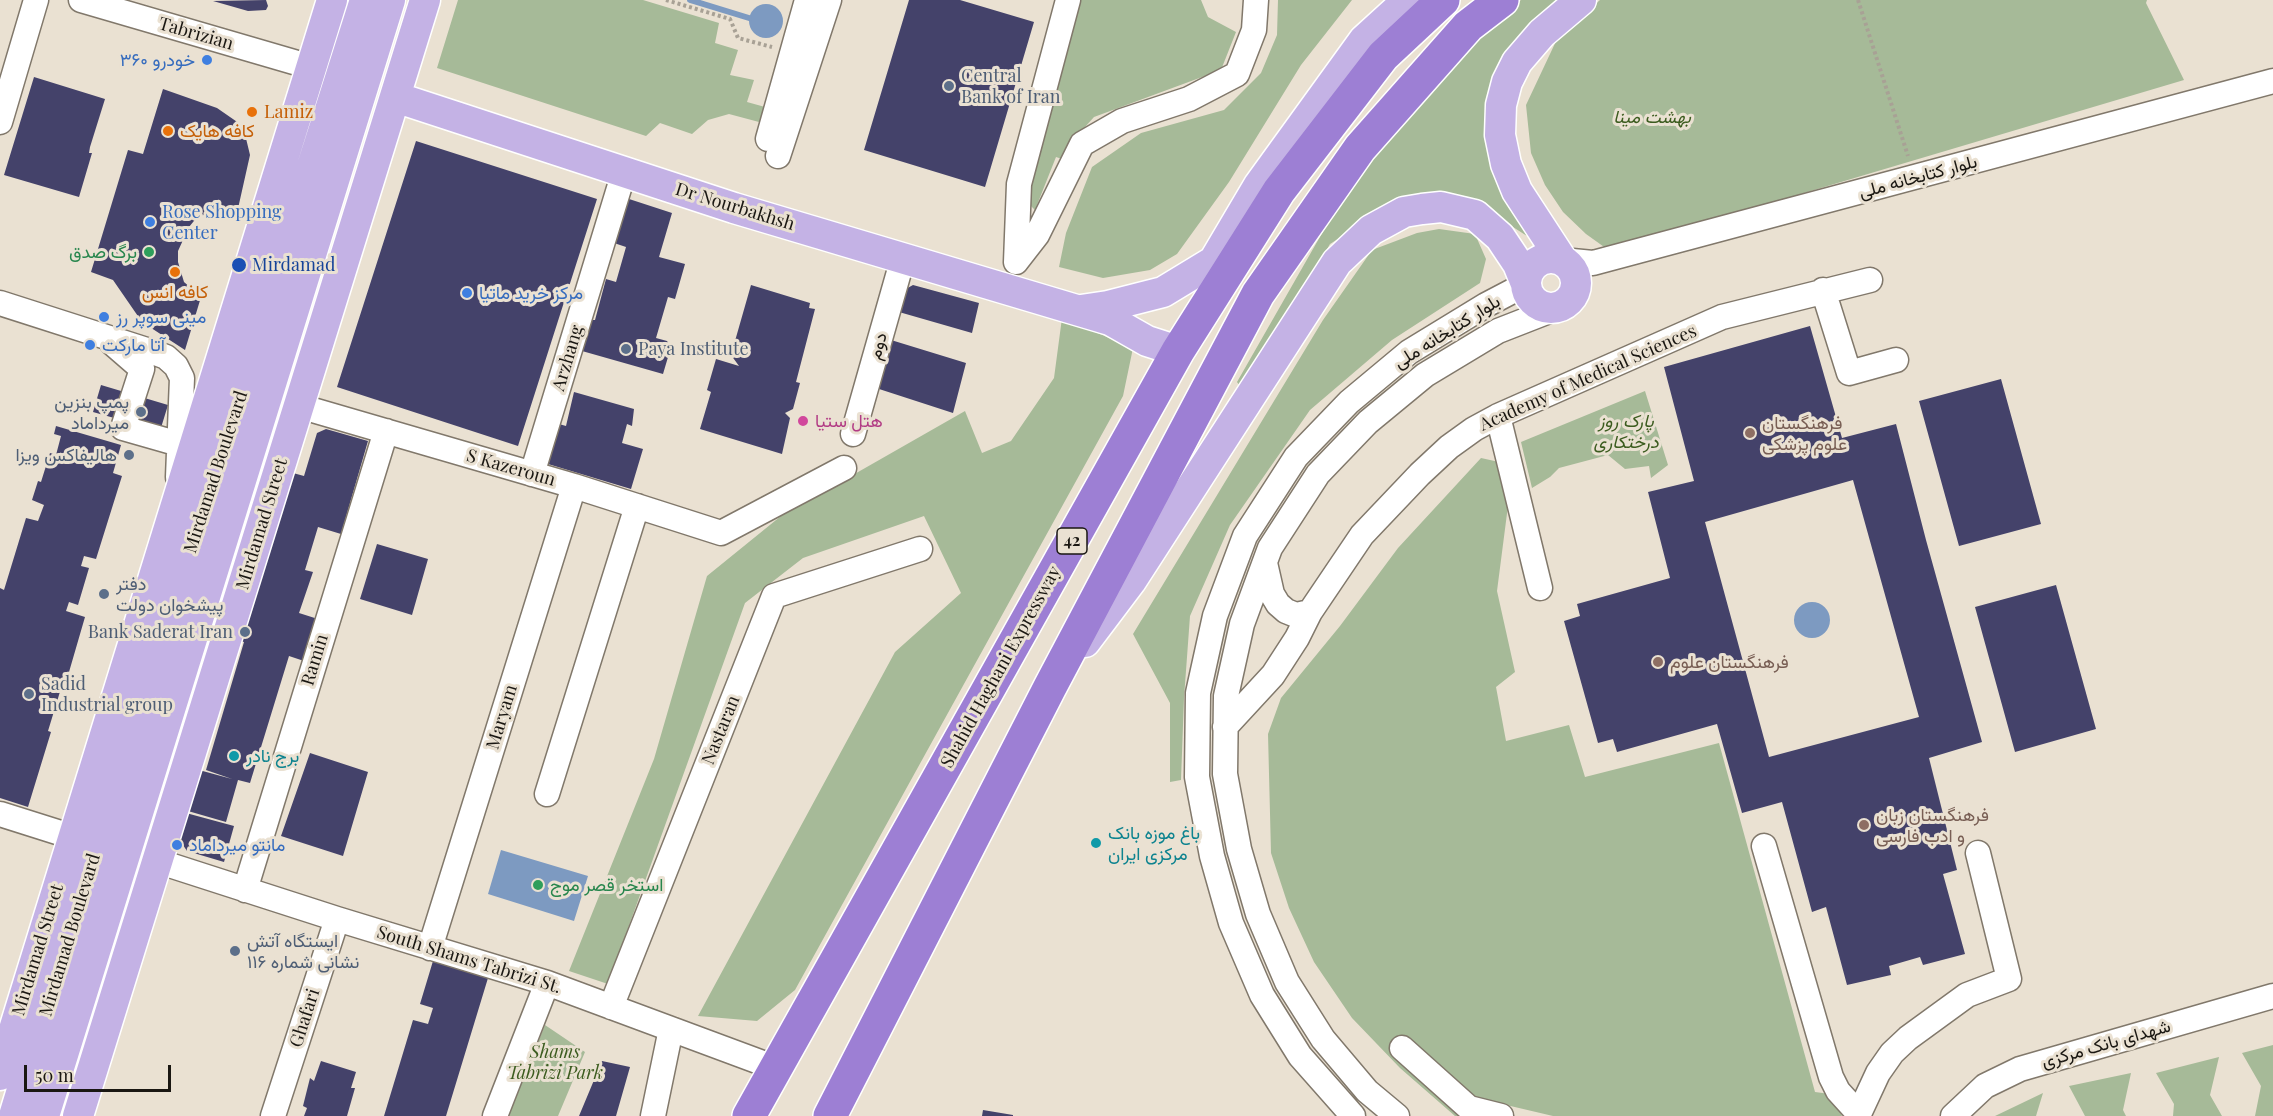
<!DOCTYPE html>
<meta charset="utf-8">
<style>
body{margin:0}
#map{position:relative;width:2273px;height:1116px;overflow:hidden;background:#eae1d2;font-family:"Playfair Display",serif}
canvas{display:block}
.scale{position:absolute;left:24px;top:1065px;width:147px;height:27px;box-sizing:border-box;border:3px solid #1a1712;border-top:0;padding-left:8px;font-size:18px;line-height:21px;white-space:nowrap;color:#1a1712;-webkit-text-stroke:4px #eae1d2;paint-order:stroke}
</style>
<div id="map">
<canvas width="2273" height="1116"></canvas>
<div class="scale">50 m</div>
</div>
<script>
const c = document.querySelector('canvas').getContext('2d');
c.lineJoin = 'round';
function paint(path, color) {
  c.fillStyle = color;
  c.fill(path, 'evenodd');
}
function shape(rows) {
  const path = new Path2D();
  for (const r of rows) {
    if (r.length === 3) {
      path.moveTo(r[0] + r[2], r[1]);
      path.arc(r[0], r[1], r[2], 0, 2 * Math.PI);
      continue;
    }
    path.moveTo(r[0], r[1]);
    for (let i = 2; i < r.length; i += 2) path.lineTo(r[i], r[i + 1]);
  }
  return path;
}
function stroke(path, color, width, dash) {
  c.strokeStyle = color;
  c.lineWidth = width;
  c.lineCap = dash ? 'butt' : 'round';
  c.setLineDash(dash || []);
  c.stroke(path);
}
function write(font, color, halo, rows, align = 'center') {
  c.font = font + ' "Playfair Display",Vazirmatn,serif';
  c.lineWidth = 6;
  c.setLineDash([]);
  c.textBaseline = 'middle';
  c.strokeStyle = halo;
  c.fillStyle = color;
  for (const [text, x, y, turn = 0] of rows) {
    c.save();
    c.translate(x, y);
    c.rotate((+turn || 0) * Math.PI / 180);
    c.textAlign = isNaN(turn) ? turn : align;
    if (halo) c.strokeText(text, 0, 0);
    c.fillText(text, 0, 0);
    c.restore();
  }
}
paint(shape([
 [458,0,643,0,719,23,715,43,738,50,730,75,754,80,747,102,765,107,759,122,729,114,708,120,692,134,660,123,646,136,437,68],
 [1074,0,1201,0,1208,17,1236,32,1221,70,1094,117,1075,138,1065,160,1056,157,1035,210,1025,200],
 [1278,0,1352,0,1301,65,1229,182,1177,254,1150,270,1103,278,1059,267,1066,233,1092,167,1141,133,1224,110,1261,73,1277,35],
 [1521,0,1557,0,1507,51,1487,98,1485,128,1498,181,1527,236,1469,199,1404,197,1330,244,1244,392,1237,382,1341,200,1388,131,1506,12],
 [1600,0,2147,0,2146,3,2184,80,1646,240,1607,249,1586,234,1563,212,1545,185,1531,153,1526,105,1558,37],
 [1439,229,1475,234,1486,259,1480,283,1392,340,1310,410,1230,525,1190,616,1184,698,1181,780,1170,782,1170,703,1133,634,1323,320,1372,250,1417,233],
 [1062,318,1133,348,1123,396,795,990,757,1021,698,1016,895,652,961,593,924,516,803,558,745,603,608,984,569,971,654,759,707,576,781,516,965,411,982,453,1011,441,1054,378],
 [1645,391,1668,465,1651,478,1649,466,1625,469,1608,455,1559,468,1550,477,1532,488,1521,442],
 [1481,458,1499,462,1509,498,1497,591,1515,672,1496,687,1506,741,1569,725,1585,777,1719,743,1815,1092,1830,1094,1842,1116,1553,1116,1485,1100,1472,1116,1455,1116,1400,1068,1352,1018,1314,962,1289,908,1271,853,1268,734,1281,698,1340,626,1398,548],
 [545,1025,585,1052,558,1116,508,1116],
 [2273,1045,2273,1116,2255,1116,2261,1086,2242,1053],
 [2219,1057,2210,1095,2222,1116,2173,1116,2174,1104,2156,1073],
 [2131,1073,2123,1110,2126,1116,2085,1116,2069,1086],
 [2043,1093,2036,1116,1995,1116]
]), '#a6ba98');
paint(shape([
 [766,21,17],
 [1812,620,18],
 [501,850,588,876,574,921,488,894]
]), '#7d9ac1');
stroke(shape([
 [690,0,749,18]
]), '#7d9ac1', 6);
paint(shape([
 [266,0,268,6,266,10,248,11,213,1],
 [909,0,960,0,1034,22,985,187,864,150],
 [34,77,105,99,90,147,89,153,92,153,79,197,4,175],
 [163,89,217,108,243,126,250,155,237,213,223,212,198,216,189,227,178,251,178,262,184,282,201,297,185,350,142,322,113,280,91,272,128,150,143,154],
 [416,141,597,199,518,446,337,387],
 [626,198,672,213,659,257,685,264,675,299,668,297,656,338,667,341,671,347,663,374,582,351,591,320,595,320,606,279,616,282,626,247,614,243],
 [751,285,810,303,809,308,815,309,796,382,800,383,793,409,785,413,790,418,782,454,700,429,711,392,707,390,716,359,739,366,731,355],
 [913,285,979,303,972,333,899,312,904,290],
 [1810,326,1842,438,1896,424,1926,540,1982,742,1929,758,1957,870,1943,874,1965,954,1923,965,1920,957,1889,966,1891,975,1847,985,1826,907,1812,912,1782,802,1742,813,1717,724,1617,752,1613,739,1598,743,1564,621,1580,616,1577,604,1670,578,1648,492,1694,481,1664,367],
 [1853,480,1919,717,1769,757,1705,522],
 [891,340,966,363,953,413,876,388],
 [2001,379,2041,524,1959,546,1919,401],
 [101,385,168,405,160,431,93,412],
 [574,392,634,409,632,426,627,424,622,443,643,449,631,489,548,464,559,424,566,426],
 [56,426,121,445,113,473,122,476,96,559,84,556,81,566,89,568,78,605,69,602,66,611,85,617,69,672,66,672,48,731,51,732,28,807,0,798,0,588,4,590,26,518,38,521,44,505,32,500,38,481,41,482,50,453,56,455,61,436,54,434],
 [326,429,368,441,341,534,318,527,305,570,313,572,299,613,321,620,307,662,289,656,250,783,238,780,226,822,188,811,199,770,232,779,206,770,244,642,233,639,293,473,304,476,317,433],
 [377,544,428,559,412,615,360,599],
 [2056,585,2096,729,2015,752,1975,607],
 [310,753,368,772,343,856,281,836],
 [186,813,234,826,224,862,187,851,179,839],
 [433,961,488,978,446,1116,384,1116,413,1020,428,1024,433,1008,420,1004],
 [321,1061,356,1072,351,1088,355,1088,347,1116,304,1116,307,1108,303,1106,310,1078,314,1081],
 [602,1061,630,1067,616,1116,579,1116],
 [983,1110,1013,1115,1013,1116,982,1116]
]), '#44426a');
const minor = shape([
 [81,0,311,67],
 [0,122,36,0],
 [768,139,807,0],
 [778,156,829,0],
 [1562,260,1593,263,2273,81],
 [1016,262,1037,235,1082,144,1122,121,1189,99,1237,74,1254,30,1256,0],
 [1016,262,1019,184,1068,0],
 [1823,290,1849,373,1896,360],
 [0,303,153,352,166,357,176,366,182,378,178,477],
 [112,343,142,369,123,428,179,444],
 [299,406,574,486,721,533,844,468],
 [1498,416,1540,588],
 [853,434,903,258],
 [532,474,624,172],
 [1265,563,1272,594,1278,604,1286,611,1296,615,1310,612],
 [1225,727,1273,675,1297,638,1310,612,1362,535,1420,474,1449,447,1474,429,1498,416,1722,317,1870,280],
 [547,794,637,506],
 [0,814,73,837],
 [1764,846,1831,1077,1838,1091,1859,1114],
 [157,861,337,919,547,983,776,1068],
 [245,890,386,431],
 [430,948,574,486],
 [611,1007,774,596,920,549],
 [1402,1048,1469,1108,1501,1116],
 [273,1116,337,919],
 [495,1116,547,983],
 [653,1116,671,1029],
 [1353,1116,1300,1056,1262,995,1231,923,1212,856,1197,777,1198,693,1215,616,1245,536,1296,457,1349,402,1409,352,1486,305,1526,284],
 [1397,1116,1367,1091,1323,1039,1287,982,1258,914,1239,849,1225,774,1226,696,1242,624,1270,548,1318,474,1368,422,1425,375,1498,331,1562,306],
 [1858,1116,1878,1073,1892,1053,1908,1038,1967,995,2009,979,1978,853],
 [1953,1116,1985,1086,2020,1069,2273,996]
]);
const major = shape([
 [395,97,734,208,1110,320,1147,341,1178,351],
 [1551,283,25],
 [1562,260,1517,191,1506,164,1500,135,1501,105,1507,82,1517,62,1542,33,1581,0],
 [1081,310,1108,306,1163,292,1214,261,1259,185,1364,40,1408,0],
 [1085,642,1131,581,1337,262,1371,230,1404,212,1422,209,1441,207,1475,215,1500,237,1518,264,1526,284],
 [0,1075,332,0],
 [14,1116,119,773,365,0],
 [44,1116,390,0],
 [78,1116,425,0]
]);
const highway = shape([
 [749,1116,1178,351,1279,191,1383,56,1443,0],
 [830,1116,1050,687,1258,294,1360,148,1468,26,1502,0]
]);
stroke(minor, '#81786b', 27);
stroke(major, '#fff', 33);
stroke(highway, '#fff', 36);
stroke(shape([
 [666,0,730,19,738,38,772,47],
 [1858,0,1908,156]
]), '#a8a195', 4, [3, 3]);
stroke(minor, '#fff', 24);
stroke(major, '#c4b2e5', 30);
stroke(highway, '#9d7fd4', 33);
for (const [x, y, r, color] of [
 [207,60,6,"#3f7fe0"],
 [949,86,6,"#5c6f8a"],
 [252,112,6,"#e8710a"],
 [168,131,6,"#e8710a"],
 [150,222,6,"#3f7fe0"],
 [149,252,6,"#2e9e5b"],
 [239,265,8,"#1a4fb4"],
 [175,272,6,"#e8710a"],
 [467,293,6,"#3f7fe0"],
 [104,317,6,"#3f7fe0"],
 [90,345,6,"#3f7fe0"],
 [626,349,6,"#5c6f8a"],
 [141,412,6,"#5c6f8a"],
 [803,421,6,"#d1479c"],
 [1750,433,6,"#8d6e63"],
 [129,455,6,"#5c6f8a"],
 [104,594,6,"#5c6f8a"],
 [245,632,6,"#5c6f8a"],
 [1658,662,6,"#8d6e63"],
 [29,694,6,"#5c6f8a"],
 [234,756,6,"#0f9aa8"],
 [1864,825,6,"#8d6e63"],
 [1096,843,6,"#0f9aa8"],
 [177,845,6,"#3f7fe0"],
 [538,885,6,"#2e9e5b"],
 [235,951,6,"#5c6f8a"]
]) {
  const dot = new Path2D();
  dot.arc(x, y, r, 0, 2 * Math.PI);
  c.fillStyle = color;
  c.fill(dot);
  stroke(dot, '#eae1d2', 2);
}
for (const [x, y, w] of [
 [1072,541,30]
]) {
  const box = new Path2D();
  box.roundRect(x - w / 2, y - 13, w, 26, 4.5);
  c.fillStyle = '#eae1d2';
  c.fill(box);
  stroke(box, '#1a1712', 1.5);
}
write('bold 16px', '#1a1712', null, [
 ["42",1072,541]
]);
write('18px', '#1a1712', '#eae1d2', [
 ["Tabrizian",196,34,16],
 ["بلوار کتابخانه ملی",1918,177,-15],
 ["Dr Nourbakhsh",735,207,17],
 ["بلوار کتابخانه ملی",1447,332,-32],
 ["دوم",878,346,-74],
 ["Arzhang",568,358,-73],
 ["Academy of Medical Sciences",1588,378,-24],
 ["S Kazeroun",511,468,16],
 ["Mirdamad Boulevard",216,472,-72],
 ["Mirdamad Street",262,524,-73],
 ["Ramin",315,660,-73],
 ["Shahid Haghani Expressway",1001,667,-61],
 ["Maryam",502,717,-73],
 ["Nastaran",721,730,-68],
 ["Mirdamad Boulevard",70,935,-73],
 ["Mirdamad Street",38,950,-73],
 ["South Shams Tabrizi St.",469,960,17],
 ["Ghafari",305,1018,-72],
 ["شهدای بانک مرکزی",2106,1044,-16]
]);
write('18px', '#366cbe', '#eae1d2', [
 ["خودرو ۳۶۰",195,60,"right"],
 ["Rose Shopping",162,212],
 ["Center",162,233],
 ["مرکز خرید ماتیا",479,293],
 ["مینی سوپر رز",116,317],
 ["آتا مارکت",102,345],
 ["مانتو میرداماد",189,845]
], 'left');
write('18px', '#4e5e75', '#eae1d2', [
 ["Central",961,76],
 ["Bank of Iran",961,97],
 ["Paya Institute",638,349],
 ["پمپ بنزین",129,402,"right"],
 ["میرداماد",129,423,"right"],
 ["هالیفاکس ویزا",117,455,"right"],
 ["دفتر",116,584],
 ["پیشخوان دولت",116,605],
 ["Bank Saderat Iran",233,632,"right"],
 ["Sadid",41,684],
 ["Industrial group",41,705],
 ["ایستگاه آتش",247,941],
 ["نشانی شماره ۱۱۶",247,962]
], 'left');
write('18px', '#c56008', '#eae1d2', [
 ["Lamiz",264,112],
 ["کافه هایک",180,131],
 ["کافه انس",175,292,"center"]
], 'left');
write('italic 18px', '#3c5c1f', '#eae1d2', [
 ["بهشت مينا",1652,117],
 ["پارک روز",1626,421],
 ["درختکاری",1626,442],
 ["Shams",555,1052],
 ["Tabrizi Park",555,1073]
]);
write('18px', '#27864d', '#eae1d2', [
 ["برگ صدق",137,252],
 ["استخر قصر موج",550,885,"left"]
], 'right');
write('18px', '#164399', '#eae1d2', [
 ["Mirdamad",252,265]
], 'left');
write('18px', '#b23c85', '#eae1d2', [
 ["هتل ستیا",815,421]
], 'left');
write('18px', '#785e54', '#eae1d2', [
 ["فرهنگستان",1762,423],
 ["علوم پزشکی",1762,444],
 ["فرهنگستان علوم",1670,662],
 ["فرهنگستان زبان",1876,815],
 ["و ادب فارسی",1876,836]
], 'left');
write('18px', '#0d838f', '#eae1d2', [
 ["برج نادر",246,756],
 ["باغ موزه بانک",1108,833],
 ["مرکزی ایران",1108,854]
], 'left');
</script>
